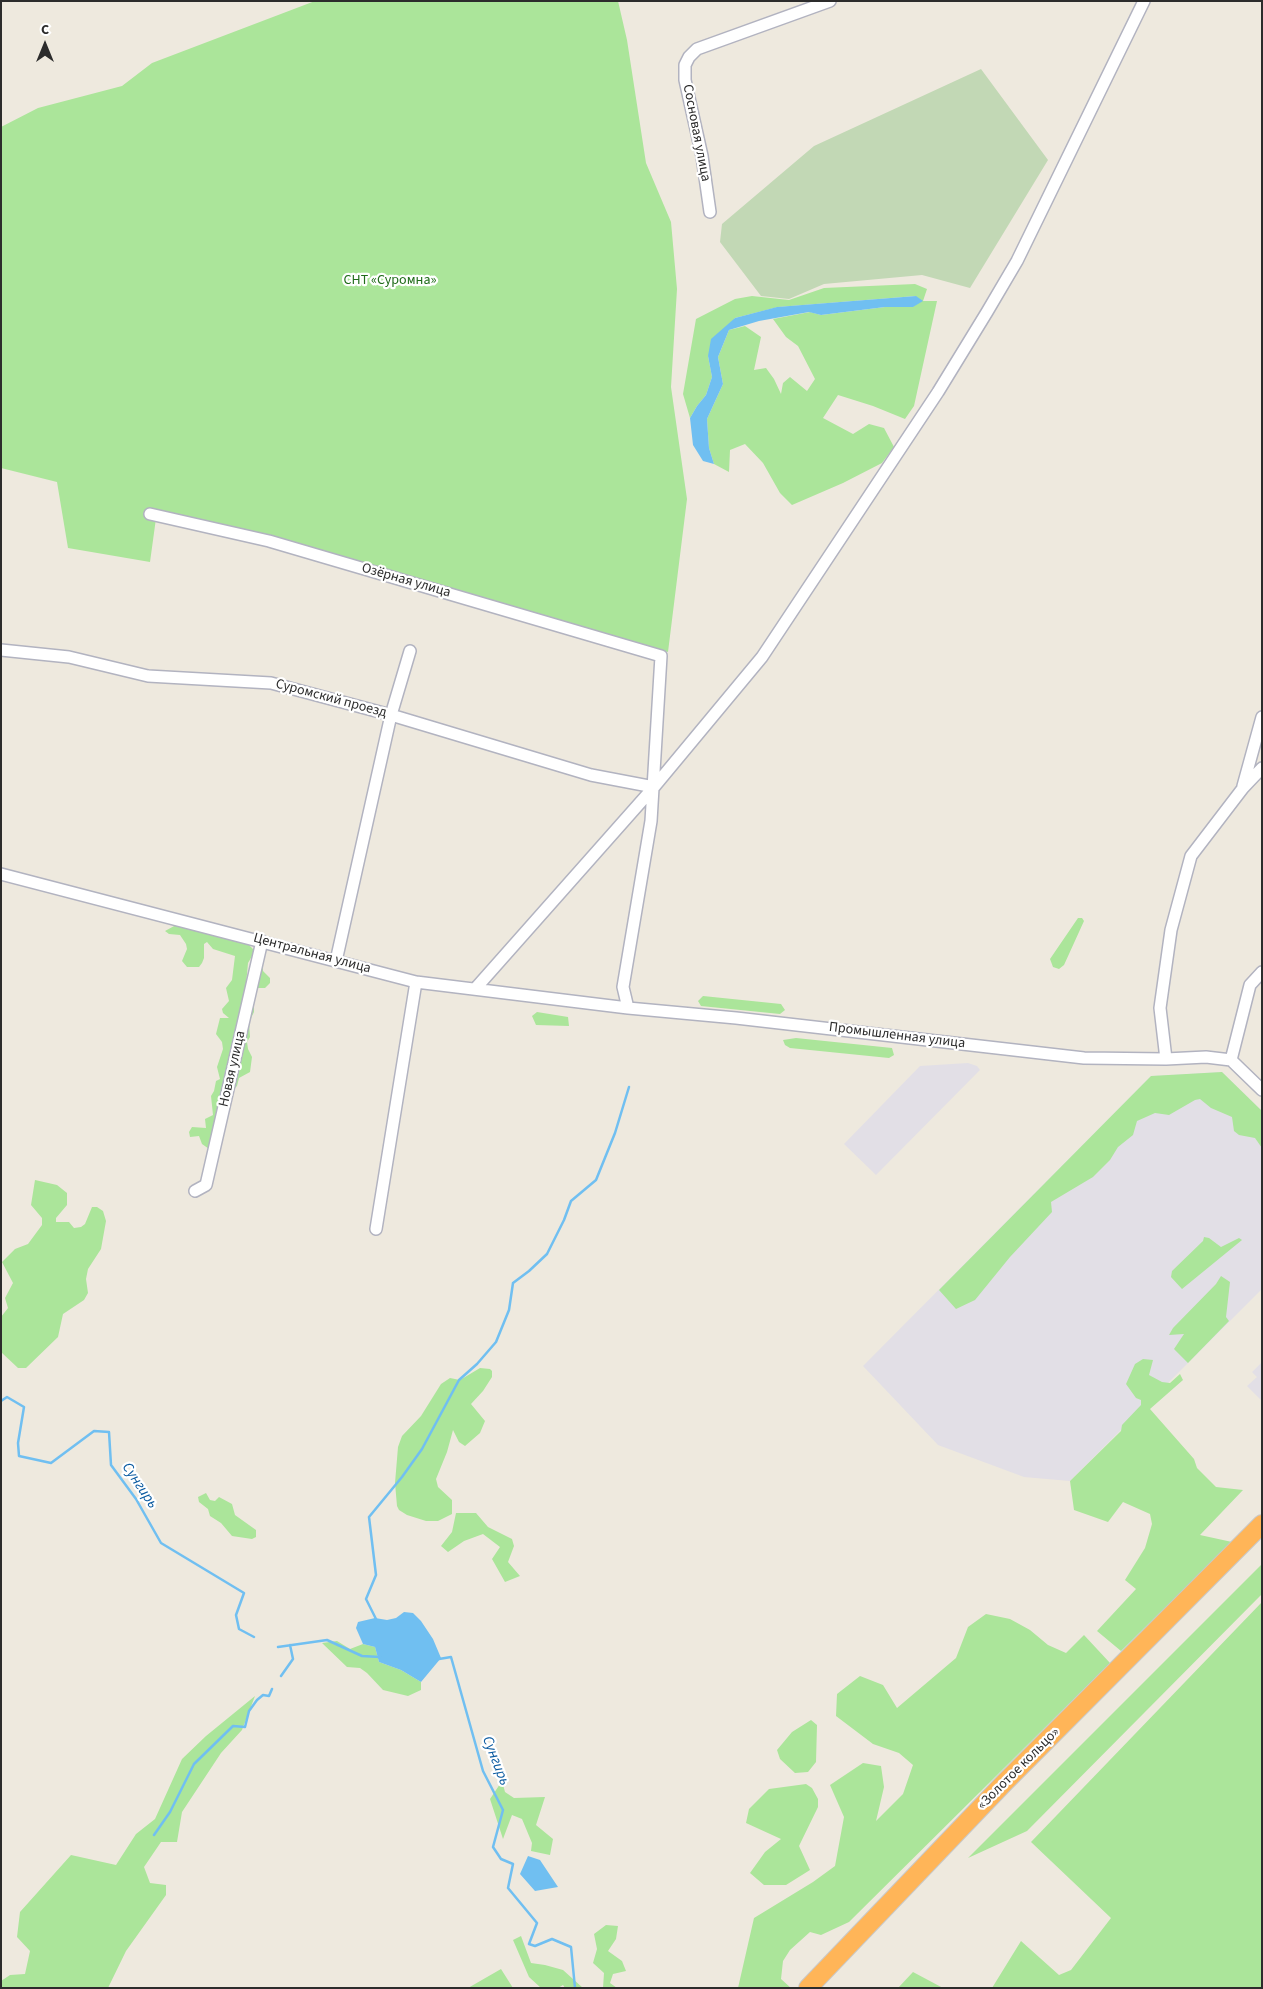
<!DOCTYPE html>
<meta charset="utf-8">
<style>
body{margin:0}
#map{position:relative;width:1263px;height:1989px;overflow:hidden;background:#eee9de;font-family:"Source Sans 3",sans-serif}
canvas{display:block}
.frame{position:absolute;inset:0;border:2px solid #2c2c2c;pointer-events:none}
.north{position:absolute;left:20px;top:20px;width:50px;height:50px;-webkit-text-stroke:4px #fff;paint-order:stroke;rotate:0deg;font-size:14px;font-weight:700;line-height:20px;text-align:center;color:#2c2c2c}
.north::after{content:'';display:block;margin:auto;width:18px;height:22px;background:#2c2c2c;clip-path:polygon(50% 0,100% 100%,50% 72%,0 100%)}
</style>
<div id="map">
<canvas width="1263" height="1989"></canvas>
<div class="frame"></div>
<div class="north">С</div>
</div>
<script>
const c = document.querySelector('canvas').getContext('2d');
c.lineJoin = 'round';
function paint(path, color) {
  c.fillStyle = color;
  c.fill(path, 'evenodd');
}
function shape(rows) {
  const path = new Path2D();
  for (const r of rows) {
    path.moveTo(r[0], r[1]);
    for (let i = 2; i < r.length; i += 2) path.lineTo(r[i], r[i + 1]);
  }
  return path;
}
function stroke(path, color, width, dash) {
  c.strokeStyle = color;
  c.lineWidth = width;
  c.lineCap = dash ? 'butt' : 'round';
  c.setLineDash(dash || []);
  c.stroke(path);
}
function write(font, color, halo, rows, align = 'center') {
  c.font = font + ' "Source Sans 3",sans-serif';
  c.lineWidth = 4.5;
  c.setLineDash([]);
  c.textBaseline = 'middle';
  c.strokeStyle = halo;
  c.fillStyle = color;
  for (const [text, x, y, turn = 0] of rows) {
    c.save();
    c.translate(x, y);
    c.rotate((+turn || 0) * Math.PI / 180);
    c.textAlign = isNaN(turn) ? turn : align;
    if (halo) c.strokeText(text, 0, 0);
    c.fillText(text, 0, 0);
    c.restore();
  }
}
paint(shape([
 [968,1063,977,1066,980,1070,876,1175,844,1144,920,1066],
 [1222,1072,1262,1111,1262,1289,1070,1481,1024,1477,938,1445,863,1366,1151,1076],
 [1262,1362,1262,1401,1247,1386,1257,1377,1252,1372]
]), '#e2dfe6');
paint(shape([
 [315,1,618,1,627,40,646,163,671,222,677,289,671,387,687,499,668,652,266,535,157,511,150,562,68,548,57,482,1,468,1,127,38,108,122,86,152,63],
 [915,284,927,289,923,301,937,301,914,406,905,419,873,406,838,395,823,418,853,434,869,424,884,428,894,447,882,463,843,483,792,505,780,493,763,463,745,444,730,450,729,472,714,464,709,448,707,419,723,384,718,357,729,330,745,326,761,337,754,370,766,368,774,379,781,394,783,383,790,377,807,391,815,379,798,346,786,337,773,319,810,312,821,315,885,307,913,307,916,296,778,307,735,318,708,356,712,377,706,395,697,406,690,418,683,394,696,319,735,299,752,296,789,300,824,288],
 [1078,918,1082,918,1084,921,1064,965,1059,969,1053,967,1050,959],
 [176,925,246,942,255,951,248,963,245,996,212,1151,202,1144,199,1136,190,1137,189,1132,192,1127,206,1128,205,1119,213,1115,211,1096,214,1091,216,1081,220,1079,217,1067,223,1049,222,1042,216,1034,220,1018,229,1018,223,1013,222,1009,229,1001,226,988,232,980,235,956,213,949,207,942,204,944,204,958,202,963,199,967,187,967,182,961,187,949,186,944,180,935,169,934,165,931],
 [262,961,263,971,270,978,270,983,265,988,257,988,254,1001,254,1012,249,1022,250,1037,247,1042,248,1049,252,1057,250,1072,239,1078,237,1086,234,1089],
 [703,996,781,1004,785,1010,780,1014,701,1006,698,1001],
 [537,1012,568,1017,569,1026,536,1025,532,1016],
 [796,1038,892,1048,894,1055,889,1058,790,1048,785,1045,783,1040],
 [1222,1072,1262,1111,1262,1148,1255,1138,1239,1135,1234,1131,1232,1117,1211,1108,1200,1099,1195,1100,1169,1115,1155,1113,1137,1121,1133,1135,1118,1147,1110,1160,1093,1177,1051,1202,1052,1212,1010,1257,975,1300,956,1309,939,1290,1151,1076],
 [35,1180,57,1185,67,1193,67,1205,56,1218,56,1222,69,1222,74,1228,81,1227,85,1224,92,1207,97,1207,103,1211,106,1221,101,1249,88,1269,86,1279,88,1293,84,1300,63,1314,58,1337,26,1368,18,1368,1,1352,1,1317,8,1308,5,1298,13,1283,2,1262,15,1249,28,1244,42,1225,42,1218,31,1205],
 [1204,1237,1209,1238,1221,1247,1239,1238,1242,1240,1182,1289,1171,1277,1172,1271,1203,1241],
 [1221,1276,1230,1282,1226,1317,1229,1321,1188,1363,1174,1349,1184,1334,1169,1335,1173,1328,1216,1284],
 [1143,1359,1153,1360,1149,1375,1162,1382,1170,1383,1180,1374,1183,1380,1150,1409,1194,1459,1197,1468,1216,1487,1243,1490,1200,1535,1232,1542,1121,1651,1097,1631,1136,1589,1125,1580,1145,1548,1152,1524,1150,1514,1123,1502,1108,1522,1074,1510,1070,1481,1121,1431,1122,1425,1141,1405,1141,1400,1136,1398,1126,1384,1135,1364],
 [480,1368,490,1369,492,1371,492,1377,483,1391,471,1404,485,1421,480,1433,465,1446,459,1442,453,1430,447,1452,436,1479,438,1487,452,1500,452,1514,438,1521,426,1521,407,1515,399,1510,397,1506,395,1483,398,1447,402,1436,421,1416,441,1384,450,1378,460,1380],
 [206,1493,210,1500,215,1501,219,1497,232,1504,235,1515,256,1530,256,1537,252,1539,232,1536,221,1523,210,1516,208,1509,199,1502,198,1497],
 [456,1513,476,1513,488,1527,512,1539,514,1546,508,1562,520,1576,505,1582,492,1559,500,1547,483,1534,464,1541,448,1552,441,1546,452,1532],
 [1262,1564,1262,1594,1027,1831,968,1858],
 [1262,1602,1262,1988,992,1988,1021,1941,1059,1975,1071,1970,1111,1918,1031,1842],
 [986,1614,1010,1619,1030,1630,1048,1645,1066,1653,1084,1635,1110,1663,849,1922,821,1935,810,1932,790,1950,783,1961,781,1979,791,1988,738,1988,754,1918,813,1882,835,1866,844,1817,830,1785,863,1763,881,1766,884,1787,876,1821,903,1794,913,1765,899,1753,873,1744,836,1716,837,1694,860,1676,883,1685,897,1708,956,1658,968,1627],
 [337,1641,350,1649,363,1644,375,1647,379,1662,401,1670,421,1682,421,1690,408,1696,383,1690,367,1673,360,1668,347,1667,322,1643],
 [255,1696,242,1730,221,1753,182,1812,177,1842,161,1842,144,1867,150,1883,166,1885,166,1895,126,1951,108,1988,1,1988,1,1981,10,1975,25,1974,30,1951,17,1937,20,1912,71,1855,116,1865,136,1834,155,1819,182,1759,206,1736],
 [811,1720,817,1725,816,1762,808,1772,795,1773,780,1759,777,1750,792,1732],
 [502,1781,505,1792,514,1798,545,1797,536,1825,553,1839,550,1855,531,1851,532,1843,522,1819,512,1815,503,1839,490,1799],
 [806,1784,812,1788,818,1799,818,1807,799,1846,810,1870,786,1885,764,1885,750,1873,765,1852,781,1839,746,1823,749,1809,769,1789],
 [606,1925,618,1926,616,1939,608,1951,622,1961,626,1971,613,1974,610,1983,617,1988,603,1988,604,1973,593,1963,597,1949,594,1934],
 [521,1936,531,1963,545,1965,563,1970,583,1988,565,1988,563,1985,558,1988,541,1988,529,1977,513,1940],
 [501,1969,513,1988,468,1988],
 [913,1972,943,1988,898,1988]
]), '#abe59a');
paint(shape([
 [981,69,1048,160,970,288,922,275,824,284,789,299,761,296,720,242,722,224,814,146]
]), '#c2d8b5');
paint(shape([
 [916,296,923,301,913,307,885,307,821,315,809,312,759,321,729,330,718,357,723,384,707,419,709,448,714,464,703,461,693,445,690,418,697,406,706,395,712,377,708,356,711,339,735,318,777,307],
 [404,1612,413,1613,421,1621,433,1639,441,1658,421,1682,401,1670,379,1662,375,1647,363,1644,356,1628,358,1622,375,1618,387,1620,396,1618],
 [528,1856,540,1860,558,1887,535,1891,520,1874]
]), '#70bff1');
stroke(shape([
 [1,1401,7,1397,24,1407,18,1443,19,1456,51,1463,94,1431,109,1432,111,1465,136,1499,161,1543,244,1593,236,1615,239,1629,254,1637],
 [376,1619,366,1599,376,1575,369,1517,402,1477,422,1449,459,1380,477,1364,496,1342,509,1310,513,1283,529,1271,547,1254,564,1220,571,1201,596,1180,615,1133,629,1087],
 [278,1647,327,1640,362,1656,380,1657],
 [439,1659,451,1657,483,1771,503,1810,493,1847,501,1859,513,1864,508,1888,537,1923,529,1944,535,1946,552,1939,571,1947,575,1988],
 [281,1676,293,1659,290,1645],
 [154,1835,170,1812,194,1764,233,1726,245,1727,249,1711,257,1700,263,1695,269,1696,272,1689]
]), '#70bff1', 2.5);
const minor = shape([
 [710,212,702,156,685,80,685,65,689,57,697,49,830,1],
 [150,514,269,541,661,656,651,821,623,987,628,1008],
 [1,650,69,657,148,676,271,683,391,715,591,775,654,787],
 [1243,786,1262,717],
 [1,874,416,982,628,1008,736,1018,1084,1058,1166,1059,1206,1057,1231,1060,1262,1090],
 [336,961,391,715,410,651],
 [475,989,654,787,762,657,938,392,987,312,1017,261,1144,1],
 [1166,1059,1160,1008,1171,930,1191,856,1243,788,1262,768],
 [1231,1060,1250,985,1262,972],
 [195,1191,206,1185,262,941],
 [376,1229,416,982]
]);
const highway = shape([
 [808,1988,1004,1783,1262,1524]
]);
stroke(minor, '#b2b3c0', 14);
stroke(highway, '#c8c8c8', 20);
stroke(minor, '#fff', 11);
stroke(highway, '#ffb558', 18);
write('14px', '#2c2c2c', '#fff', [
 ["Сосновая улица",696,133,79],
 ["Озёрная улица",406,581,16],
 ["Суромский проезд",331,699,15],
 ["Центральная улица",312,954,15],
 ["Промышленная улица",897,1036,7],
 ["Новая улица",233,1069,-77],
 ["«Золотое кольцо»",1019,1769,-45]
]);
write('14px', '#206c1a', '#fff', [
 ["СНТ «Суромна»",390,281]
]);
write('italic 15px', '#0b5ba1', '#fff', [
 ["Сунгирь",139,1486,56],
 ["Сунгирь",495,1761,69]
]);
</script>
